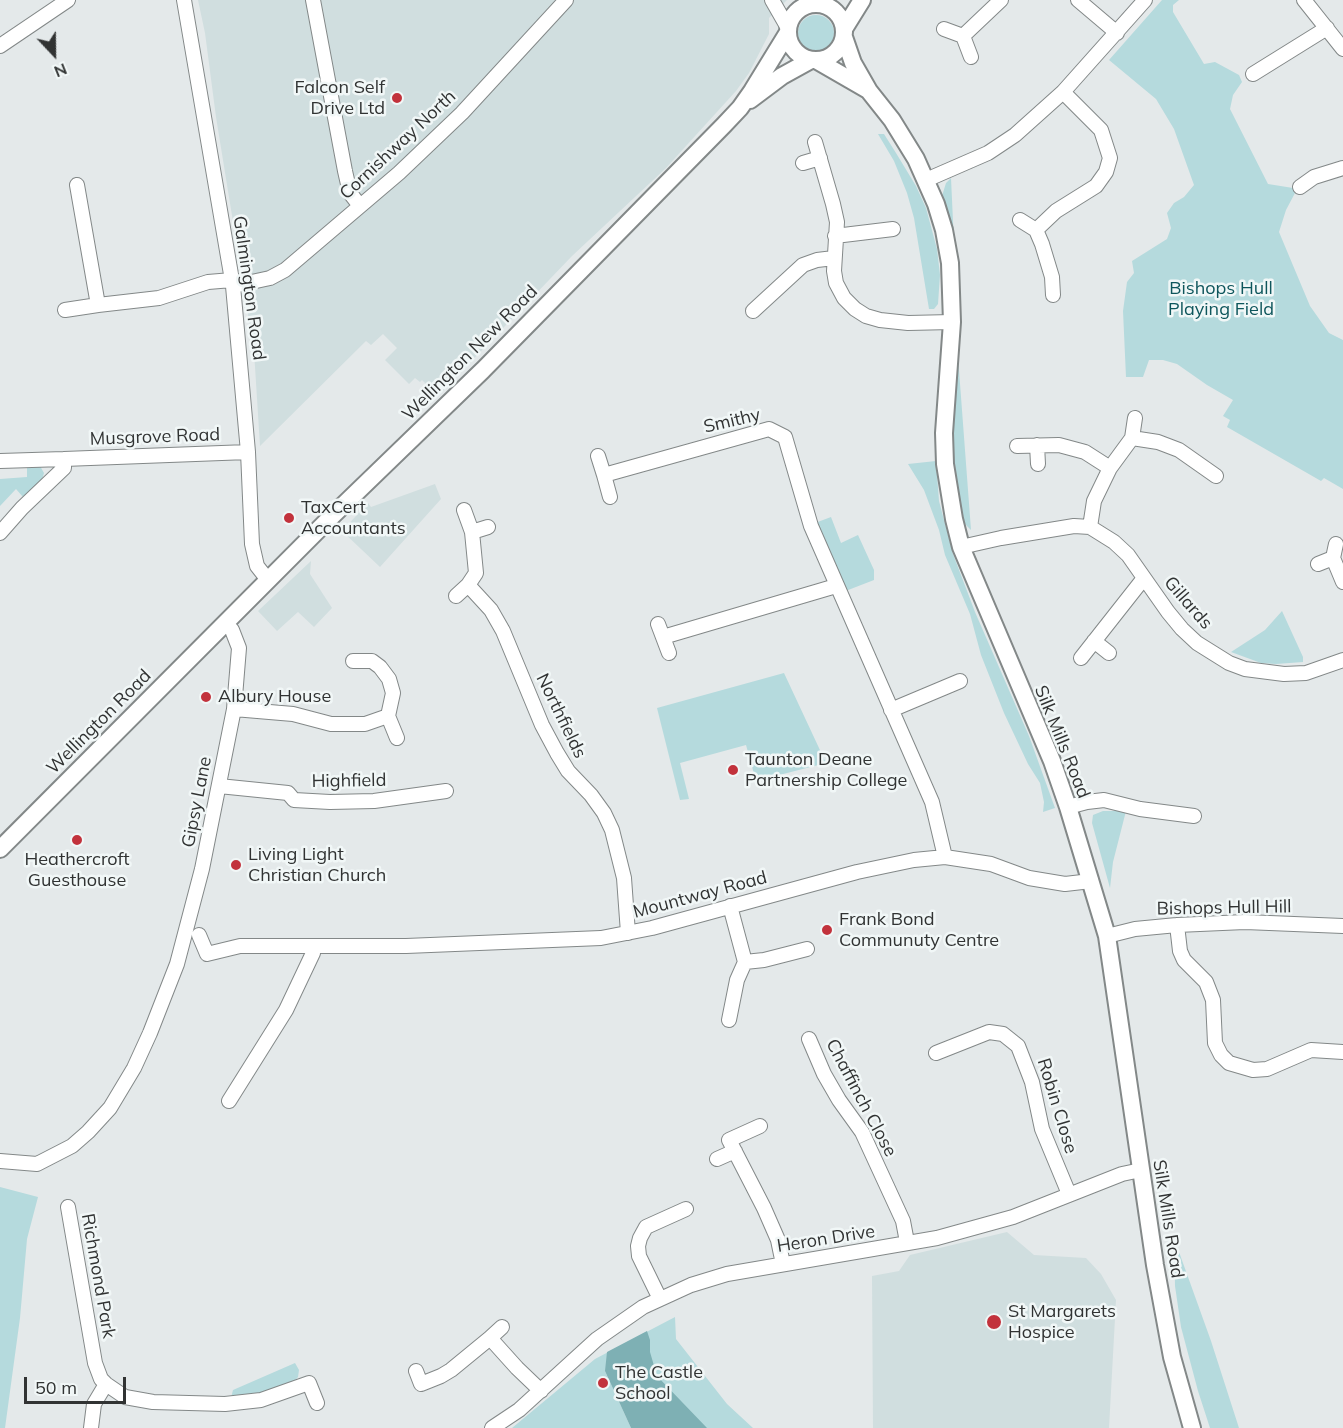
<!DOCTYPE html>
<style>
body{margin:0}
#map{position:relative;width:1343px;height:1428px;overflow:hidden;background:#e4e9ea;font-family:Mulish,sans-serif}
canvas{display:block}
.north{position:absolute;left:24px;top:24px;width:60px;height:60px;-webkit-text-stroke:4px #f1f7f7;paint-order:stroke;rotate:158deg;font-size:16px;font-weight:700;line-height:24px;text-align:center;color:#313333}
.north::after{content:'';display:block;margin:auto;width:21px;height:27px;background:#313333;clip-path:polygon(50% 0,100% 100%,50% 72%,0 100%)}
.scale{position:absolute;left:24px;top:1377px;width:102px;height:27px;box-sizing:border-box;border:3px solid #313333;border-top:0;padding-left:8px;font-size:18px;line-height:21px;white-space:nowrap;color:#313333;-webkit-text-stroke:4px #f1f7f7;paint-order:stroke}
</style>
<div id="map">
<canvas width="1343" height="1428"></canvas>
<div class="north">N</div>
<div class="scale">50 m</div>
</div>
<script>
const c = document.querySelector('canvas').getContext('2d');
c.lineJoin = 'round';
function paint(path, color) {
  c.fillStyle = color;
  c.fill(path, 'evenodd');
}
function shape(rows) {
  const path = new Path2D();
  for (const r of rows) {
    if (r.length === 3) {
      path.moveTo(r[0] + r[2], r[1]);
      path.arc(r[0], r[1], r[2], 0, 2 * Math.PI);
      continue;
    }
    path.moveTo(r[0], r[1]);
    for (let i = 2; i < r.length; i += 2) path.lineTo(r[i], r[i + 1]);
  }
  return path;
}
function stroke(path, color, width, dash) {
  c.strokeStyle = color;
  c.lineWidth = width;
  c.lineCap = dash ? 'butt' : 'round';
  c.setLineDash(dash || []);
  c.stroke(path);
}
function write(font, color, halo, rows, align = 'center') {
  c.font = font + ' Mulish,sans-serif';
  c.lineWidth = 5;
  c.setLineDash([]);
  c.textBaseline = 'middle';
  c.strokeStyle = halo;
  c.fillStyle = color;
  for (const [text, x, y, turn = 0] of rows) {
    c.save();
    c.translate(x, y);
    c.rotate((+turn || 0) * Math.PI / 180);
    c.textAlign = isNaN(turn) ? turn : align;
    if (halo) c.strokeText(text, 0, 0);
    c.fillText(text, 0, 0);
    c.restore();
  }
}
paint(shape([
 [198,0,787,0,769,18,769,34,749,73,736,91,666,168,572,256,438,396,422,380,420,382,415,378,409,384,385,360,397,348,383,334,371,345,366,341,260,446,254,351,216,117,205,33],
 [435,484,441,499,380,567,342,531,368,503,371,507],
 [311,561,310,574,332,608,314,627,298,612,277,631,258,611],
 [1007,1232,1034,1255,1086,1258,1101,1274,1116,1300,1109,1428,873,1428,872,1276,899,1271,910,1255]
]), '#d0dedf');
paint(shape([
 [1162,0,1179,0,1173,5,1173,12,1204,64,1215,62,1239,75,1242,82,1233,95,1230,109,1268,184,1293,188,1295,193,1286,210,1279,232,1310,306,1329,333,1343,340,1343,489,1324,478,1321,481,1227,427,1230,420,1223,416,1233,400,1207,385,1177,364,1163,360,1149,360,1143,377,1126,377,1123,311,1127,282,1134,273,1132,261,1167,239,1171,228,1167,213,1174,203,1184,197,1194,185,1174,129,1156,99,1109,60],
 [816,33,18],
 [878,134,884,134,896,153,916,186,926,208,937,249,940,275,938,304,934,309,929,309,914,218,907,193,894,161],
 [951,178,954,243,942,196,946,183],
 [957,357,958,357,971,530,964,523,960,514,953,464,952,438],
 [936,461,939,501,953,554,975,612,1029,736,1055,808,1043,812,1044,802,1040,783,1028,764,1004,713,981,655,970,614,945,555,939,530,924,490,908,464],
 [27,466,40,466,44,473,42,480,23,497,16,489,0,506,0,479,27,477],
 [831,517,841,543,858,535,874,570,874,580,843,592,815,523],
 [1282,611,1303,657,1303,662,1276,664,1261,663,1231,652,1265,630],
 [784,673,826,763,756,781,746,745,680,763,689,799,680,800,657,708],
 [1103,811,1126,811,1113,862,1110,888,1092,823,1093,815],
 [0,1187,38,1197,27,1239,20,1318,5,1428,0,1428],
 [1174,1238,1211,1341,1239,1428,1210,1428,1198,1391,1181,1327,1175,1286],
 [675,1317,676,1339,727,1404,753,1428,688,1428,605,1371,631,1428,512,1428,595,1359],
 [295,1363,299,1370,298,1377,293,1383,269,1392,231,1398,233,1390]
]), '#b5dadd');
paint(shape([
 [647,1331,650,1340,650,1352,657,1376,707,1428,631,1428,605,1371,607,1352]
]), '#7eb0b4');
const minor = shape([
 [184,0,233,286,248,452,252,544,257,566,268,580],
 [313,0,345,171,350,193,360,206],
 [772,0,788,28],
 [806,0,814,4],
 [1078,0,1117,33],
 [1304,0,1343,49],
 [944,29,963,36,971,57],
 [963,36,1001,0],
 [0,46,68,0],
 [1253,74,1327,28],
 [815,142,833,204,837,222,834,271,836,283,844,298,855,309,866,316,880,320,908,323,952,322],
 [803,163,820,158],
 [926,180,988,153,1015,135,1063,92,1145,0],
 [77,185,98,305,159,298,208,282,232,280],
 [1300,187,1314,177,1343,168],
 [1020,220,1036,230,1056,211,1096,186,1106,172,1110,158,1101,130,1063,92],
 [1036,230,1042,244,1052,277,1053,295],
 [835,236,893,229],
 [233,286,270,278,285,270,399,173,462,113,566,0],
 [65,310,98,305],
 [753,311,803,265,817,260,834,258],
 [1132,438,1135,418],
 [1037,445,1038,464],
 [1017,446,1059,445,1085,452,1110,468],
 [598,456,604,475],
 [64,459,248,452],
 [0,461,64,459,64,468,22,508,0,533],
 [610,497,604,475,769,429,785,437,811,526,932,802,945,857],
 [464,510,472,532,476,573,468,585,491,610,503,631,542,725,557,753,568,771,591,795,604,813,612,830,624,878,628,933],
 [1090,527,1094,501,1110,468,1132,438,1158,442,1179,450,1216,476],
 [472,532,488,527],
 [1336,544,1333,558,1343,582],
 [961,547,1001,538,1074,526,1090,527,1114,542,1128,555,1168,612,1182,629,1197,643,1229,663,1245,669,1284,674,1306,673,1343,660],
 [1318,564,1333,558],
 [456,596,468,585],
 [658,624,669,653],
 [663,637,836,586],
 [1094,641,1109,653],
 [1081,658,1144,578],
 [234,709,293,714,331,724,365,724,388,716,393,693,389,679,380,667,372,661,353,661],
 [891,710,960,681],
 [388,716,397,738],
 [219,786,288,793,294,800,330,802,374,801,446,791],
 [1068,807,1087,802,1104,800,1140,809,1194,816],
 [1177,925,1180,951,1184,960,1206,982,1213,1000,1215,1043,1221,1055,1229,1063,1253,1070,1267,1069,1311,1050,1343,1052],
 [199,935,207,954,240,946,406,946,601,938,652,928,857,872,914,860,945,857,991,864,1029,878,1065,884,1091,881],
 [1107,936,1135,929,1177,925,1245,922,1343,926],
 [745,962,764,960,807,949],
 [729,1020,737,980,745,962,730,906],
 [809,1039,824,1074,839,1100,862,1132,903,1221,907,1242],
 [936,1053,989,1032,1003,1034,1018,1046,1032,1082,1042,1129,1069,1194],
 [229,1101,286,1010,313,953,312,947],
 [760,1126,729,1140,764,1208,778,1240,783,1264],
 [717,1159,735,1151],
 [0,1161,37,1164,72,1146,88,1132,110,1108,134,1068,150,1033,177,964,202,869,234,709,239,648,232,630,225,623],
 [68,1207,95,1363,101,1379,106,1384,125,1397,153,1402,225,1404,261,1400,309,1383,317,1403],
 [660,1299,639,1256,638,1246,640,1238,646,1227,686,1209],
 [490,1338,502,1327],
 [416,1371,421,1384,441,1376,451,1370,490,1338,517,1368,541,1391],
 [91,1428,94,1404,106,1384],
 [492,1428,519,1410,597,1339,643,1307,691,1285,727,1274,937,1238,1013,1217,1122,1174,1141,1170]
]);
const major = shape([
 [816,32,28],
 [844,29,862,0],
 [844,37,853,63,869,91,892,120,916,159,936,204,944,230,950,263,952,322,944,433,945,464,954,519,961,547,1052,761,1068,807,1107,936,1155,1265,1172,1357,1192,1428],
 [816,60,868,90],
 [750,100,782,76,811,60],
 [0,849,330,518,483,370,724,125,740,108,752,91,787,34]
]);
stroke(minor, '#838888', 16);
stroke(major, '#838888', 20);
stroke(minor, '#fff', 14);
stroke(major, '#fff', 16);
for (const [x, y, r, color] of [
 [397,98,6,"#c2323c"],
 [289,518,6,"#c2323c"],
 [206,697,6,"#c2323c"],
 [733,770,6,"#c2323c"],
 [77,840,6,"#c2323c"],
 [236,865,6,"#c2323c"],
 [827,930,6,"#c2323c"],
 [994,1322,8,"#c2323c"],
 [603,1383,6,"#c2323c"]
]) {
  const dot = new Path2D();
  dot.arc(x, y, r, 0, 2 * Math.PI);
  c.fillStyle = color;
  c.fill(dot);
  stroke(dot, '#f1f7f7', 2);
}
write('18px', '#313333', '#f1f7f7', [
 ["Falcon Self",385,88,"right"],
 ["Drive Ltd",385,109,"right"],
 ["TaxCert",301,508],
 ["Accountants",301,529],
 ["Albury House",218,697],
 ["Taunton Deane",745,760],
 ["Partnership College",745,781],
 ["Living Light",248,855],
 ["Christian Church",248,876],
 ["Heathercroft",77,860,"center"],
 ["Guesthouse",77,881,"center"],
 ["Frank Bond",839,920],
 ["Communuty Centre",839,941],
 ["St Margarets",1008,1312],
 ["Hospice",1008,1333],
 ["The Castle",615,1373],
 ["School",615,1394]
], 'left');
write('18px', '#313333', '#f1f7f7', [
 ["Cornishway North",398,145,-43],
 ["Galmington Road",249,288,82],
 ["Wellington New Road",470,353,-45],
 ["Smithy",732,421,-13],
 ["Musgrove Road",155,437,-2],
 ["Gillards",1188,603,49],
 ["Northfields",561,716,64],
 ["Wellington Road",99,722,-45],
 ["Silk Mills Road",1062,742,68],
 ["Highfield",349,781,-1],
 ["Gipsy Lane",197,802,-79],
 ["Mountway Road",700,895,-15],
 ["Bishops Hull Hill",1224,908,-1],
 ["Chaffinch Close",861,1098,62],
 ["Robin Close",1057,1106,73],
 ["Silk Mills Road",1168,1219,81],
 ["Heron Drive",826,1239,-9],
 ["Richmond Park",98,1276,80]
]);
write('18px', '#0e565c', '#f1f7f7', [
 ["Bishops Hull",1221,289],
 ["Playing Field",1221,310]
]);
</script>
